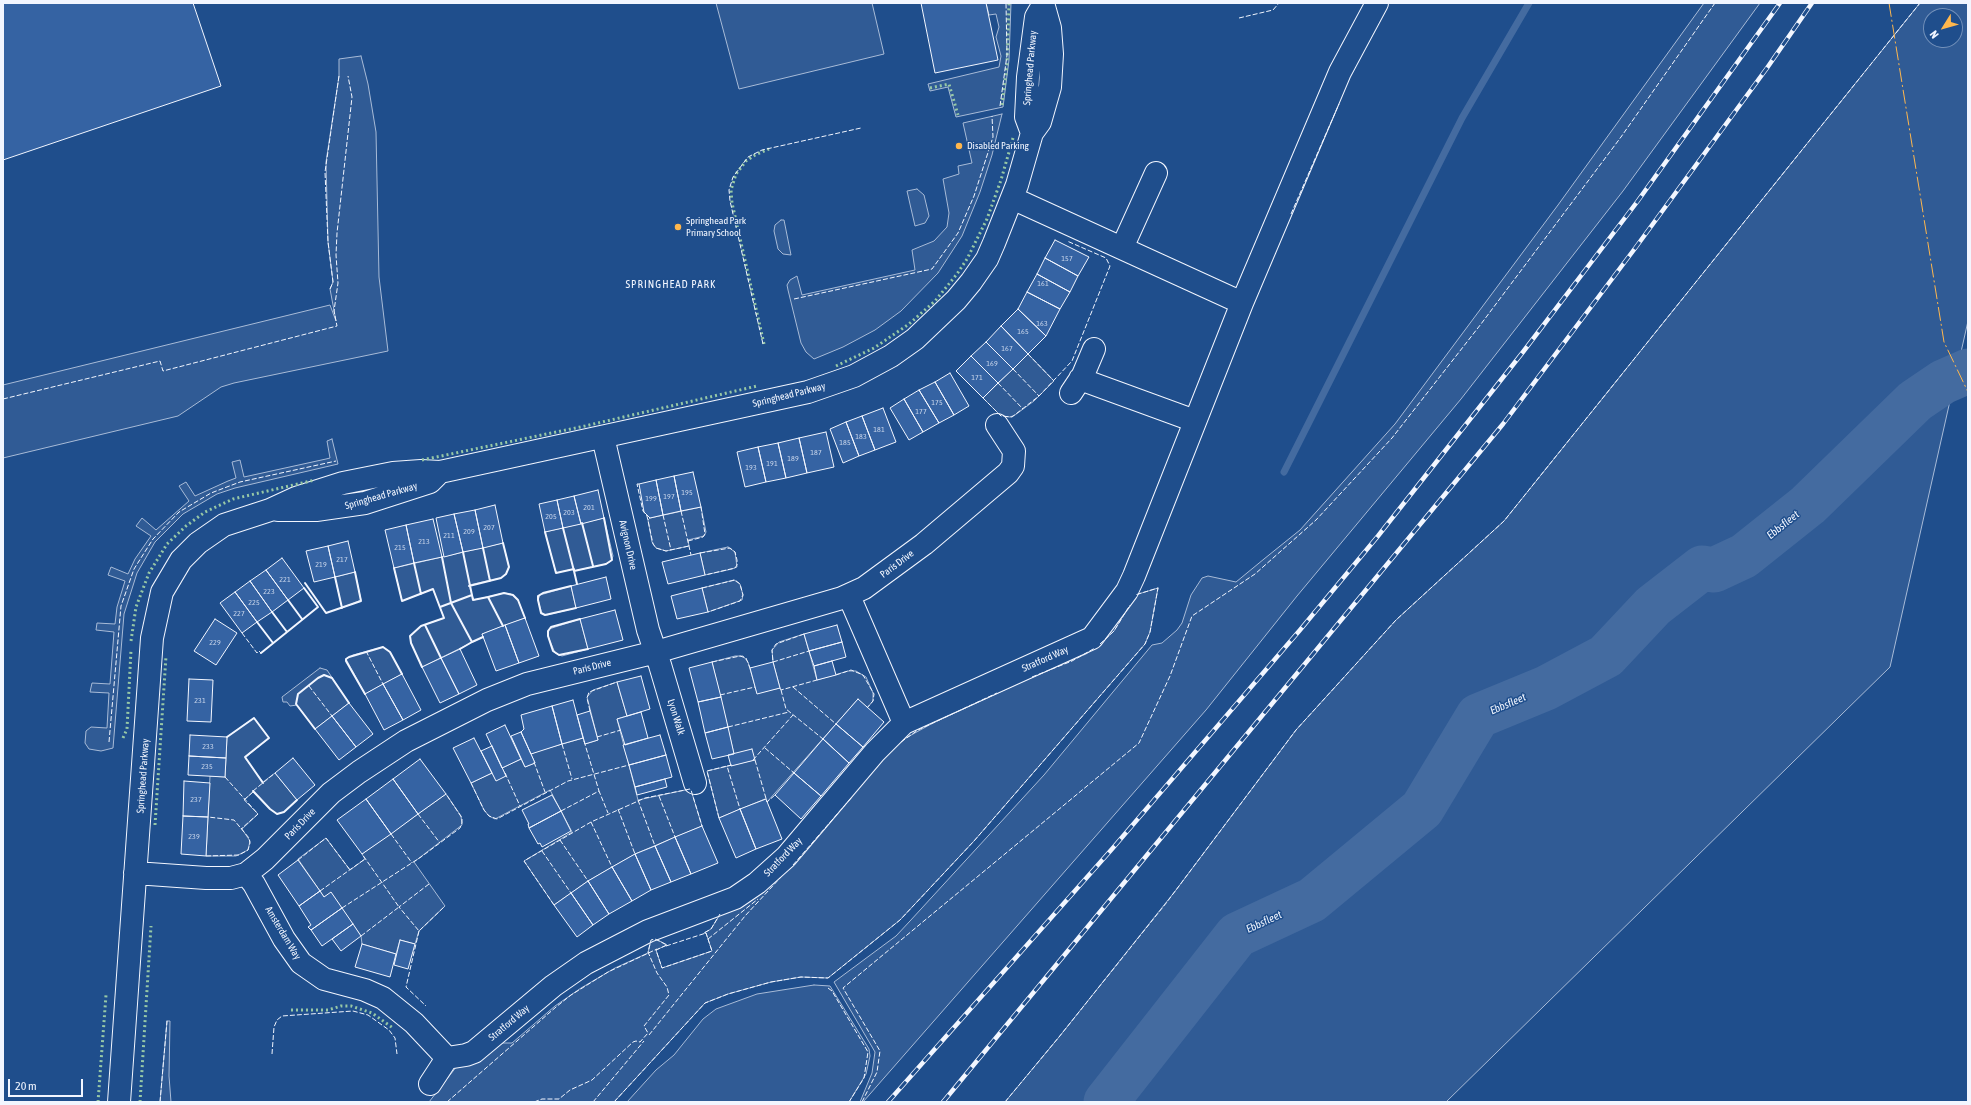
<!DOCTYPE html>
<style>
body{margin:0}
#map{position:relative;width:1971px;height:1105px;overflow:hidden;background:#1f4e8c;font-family:"Asap Condensed",sans-serif}
canvas{display:block}
.frame{position:absolute;inset:0;border:4px solid #f2f6ff;pointer-events:none}
.north{position:absolute;left:1923px;top:8px;width:40px;height:40px;box-sizing:border-box;background:#1f4e8c;border:1px solid #7391ba;border-radius:50%;rotate:233deg;font-size:11px;font-weight:700;line-height:16px;text-align:center;color:#f2f6ff}
.north::after{content:'';display:block;margin:auto;width:14px;height:18px;background:#ffb74d;clip-path:polygon(50% 0,100% 100%,50% 72%,0 100%)}
.scale{position:absolute;left:8px;top:1079px;width:75px;height:18px;box-sizing:border-box;border:2px solid #f2f6ff;border-top:0;padding-left:5px;font-size:12px;line-height:14px;white-space:nowrap;color:#f2f6ff;-webkit-text-stroke:3px #1f4e8c;paint-order:stroke}
</style>
<div id="map">
<canvas width="1971" height="1105"></canvas>
<div class="frame"></div>
<div class="north">N</div>
<div class="scale">20 m</div>
</div>
<script>
const c = document.querySelector('canvas').getContext('2d');
c.lineJoin = 'round';
function paint(path, color) {
  c.fillStyle = color;
  c.fill(path, 'evenodd');
}
function shape(rows) {
  const path = new Path2D();
  for (const r of rows) {
    path.moveTo(r[0], r[1]);
    for (let i = 2; i < r.length; i += 2) path.lineTo(r[i], r[i + 1]);
  }
  return path;
}
function stroke(path, color, width, dash) {
  c.strokeStyle = color;
  c.lineWidth = width;
  c.lineCap = dash ? 'butt' : 'round';
  c.setLineDash(dash || []);
  c.stroke(path);
}
function write(font, color, halo, rows, align = 'center') {
  c.font = font + ' "Asap Condensed",sans-serif';
  c.lineWidth = 3;
  c.setLineDash([]);
  c.textBaseline = 'middle';
  c.strokeStyle = halo;
  c.fillStyle = color;
  for (const [text, x, y, turn = 0] of rows) {
    c.save();
    c.translate(x, y);
    c.rotate((+turn || 0) * Math.PI / 180);
    c.textAlign = isNaN(turn) ? turn : align;
    if (halo) c.strokeText(text, 0, 0);
    c.fillText(text, 0, 0);
    c.restore();
  }
}
const green = shape([
 [716,3,872,3,884,54,739,89,716,3],
 [986,3,1011,3,1009,60,1003,107,956,117,948,87,930,91,928,84,999,67,1001,56,996,37,999,27,996,14,989,15,986,3],
 [1704,3,1760,3,1623,191,1461,399,1297,596,1206,710,863,1102,860,1102,872,1073,875,1052,834,982,896,936,910,921,1044,775,1152,645,1162,643,1177,630,1182,623,1191,595,1202,578,1208,576,1236,582,1264,559,1300,530,1395,424,1558,205,1704,3],
 [1920,3,1968,3,1968,321,1890,667,1446,1102,1005,1102,1059,1037,1176,890,1296,730,1396,620,1504,521,1920,3],
 [1931,16,1955,16,1955,40,1931,40,1931,16],
 [361,56,368,84,376,132,379,277,388,351,234,383,221,387,178,416,3,458,3,385,330,305,336,321,330,289,333,282,328,242,326,162,339,76,339,59,361,56],
 [1002,114,992,155,980,192,962,236,938,273,901,311,875,330,843,347,814,359,806,352,801,343,788,290,787,285,790,280,797,276,802,295,915,270,912,250,934,241,947,227,949,213,943,179,959,174,958,166,972,163,963,123,1002,114],
 [917,189,924,195,929,216,925,223,915,226,907,191,917,189],
 [781,220,784,220,791,255,783,254,778,249,774,231,775,225,781,220],
 [1028,354,1054,381,1034,401,1015,415,1010,417,1001,416,983,398,1028,354],
 [332,439,338,464,235,488,217,494,183,514,155,542,137,573,124,614,113,748,101,751,89,749,85,743,86,731,91,727,107,728,109,693,90,692,92,683,110,684,114,632,96,630,97,623,115,624,117,607,125,581,108,575,111,567,128,574,135,559,151,536,136,526,142,518,156,530,189,501,179,486,186,482,195,496,228,481,236,478,232,462,240,460,244,477,326,459,330,458,327,441,332,439],
 [701,507,706,532,704,536,688,540,689,546,666,551,656,548,652,542,648,520,650,518,701,507],
 [604,518,613,556,611,561,606,564,574,571,573,569,556,573,545,532,604,518],
 [503,543,509,567,506,574,501,578,469,585,472,595,474,600,504,593,511,594,518,600,525,618,482,634,483,637,422,667,411,643,410,636,421,626,444,618,433,589,402,601,394,568,503,543],
 [728,547,735,552,737,567,732,569,705,575,700,553,728,547],
 [355,572,361,600,342,608,335,577,355,572],
 [734,580,740,584,743,595,742,600,708,612,702,588,734,580],
 [571,586,576,608,547,615,542,614,538,600,540,595,571,586],
 [1158,588,1150,632,1145,644,974,841,900,920,828,978,801,977,771,982,728,994,705,1003,614,1102,429,1102,457,1066,502,1043,512,1043,555,1006,581,988,615,968,648,953,651,940,656,939,667,945,656,950,662,968,712,951,706,933,704,933,711,929,719,916,781,876,790,868,886,756,904,739,933,723,1026,680,1086,654,1099,645,1114,631,1135,595,1158,588],
 [580,619,588,649,562,656,555,653,548,636,549,629,580,619],
 [804,634,817,680,848,671,856,671,866,677,873,693,873,701,867,708,858,699,767,802,765,799,719,818,707,771,754,760,734,754,712,662,735,656,743,656,748,662,757,693,780,688,773,662,772,650,779,642,804,634],
 [383,647,390,652,402,674,365,694,346,659,353,655,383,647],
 [320,668,327,670,349,703,315,729,297,705,290,706,287,702,283,702,282,697,320,668],
 [617,682,627,716,617,719,638,800,690,789,691,790,702,826,635,854,588,881,554,905,524,861,572,832,550,790,495,819,489,816,484,810,471,783,492,773,496,780,506,775,502,768,521,759,525,767,535,763,531,754,538,751,583,738,585,744,598,740,587,697,593,690,617,682],
 [254,718,269,738,245,758,263,782,275,773,297,800,284,812,277,814,270,809,253,792,244,800,258,814,242,829,250,841,248,850,236,856,206,856,210,776,225,777,227,737,254,718],
 [446,794,461,816,462,825,414,862,445,906,419,931,415,944,400,940,396,954,362,944,361,936,331,893,324,897,298,859,326,838,350,870,365,859,362,854,446,794],
 [814,985,830,986,869,1049,870,1056,866,1074,849,1102,627,1102,656,1070,674,1055,703,1019,716,1009,757,994,814,985],
 [167,1021,170,1021,169,1076,171,1102,160,1102,167,1021]
]);
paint(green, '#305b95');
stroke(green, '#a8bbd7', 1);
stroke(shape([
 [1284,472,1462,118,1529,3]
]), '#446ba0', 7);
stroke(shape([
 [1106,1102,1237,935,1312,900,1422,809,1478,716,1546,688,1606,656,1653,606,1702,568,1714,570,1744,556,1808,505,1915,401,1943,382,1968,371]
]), '#446ba0', 45);
const building = shape([
 [3,3,193,3,221,86,3,160,3,3],
 [921,3,986,3,998,60,935,73,921,3],
 [1055,240,1089,257,1078,276,1045,258,1055,240],
 [1045,258,1078,276,1070,292,1037,274,1045,258],
 [1037,274,1070,292,1060,309,1027,292,1037,274],
 [1027,292,1060,309,1046,336,1018,309,1027,292],
 [1018,309,1046,336,1028,354,1001,326,1018,309],
 [1001,326,1028,354,1013,369,986,342,1001,326],
 [986,342,1013,369,998,383,971,356,986,342],
 [971,356,998,383,983,398,956,371,971,356],
 [950,373,969,406,954,415,935,382,950,373],
 [935,382,954,415,939,423,919,390,935,382],
 [919,390,939,423,923,432,904,399,919,390],
 [904,399,923,432,909,440,890,408,904,399],
 [883,408,896,442,875,450,862,416,883,408],
 [862,416,875,450,859,456,846,422,862,416],
 [846,422,859,456,843,463,830,429,846,422],
 [826,432,834,467,807,473,799,438,826,432],
 [799,438,807,473,786,478,778,443,799,438],
 [778,443,786,478,766,482,758,447,778,443],
 [758,447,766,482,745,487,737,452,758,447],
 [693,472,701,507,681,511,674,476,693,472],
 [674,476,681,511,663,515,656,480,674,476],
 [656,480,663,515,650,518,644,512,639,484,656,480],
 [598,490,604,518,581,524,574,496,598,490],
 [574,496,581,524,563,528,557,500,574,496],
 [557,500,563,528,545,532,539,504,557,500],
 [495,505,503,543,483,548,475,510,495,505],
 [475,510,483,548,463,552,454,514,475,510],
 [454,514,463,552,444,557,436,518,454,514],
 [433,519,442,557,414,563,406,525,433,519],
 [406,525,414,563,394,568,385,530,406,525],
 [348,541,355,572,335,577,328,546,348,541],
 [328,546,335,577,314,582,306,551,328,546],
 [700,553,705,575,668,584,662,562,700,553],
 [282,558,304,588,288,600,266,570,282,558],
 [266,570,288,600,272,612,250,581,266,570],
 [606,577,611,599,576,608,571,586,606,577],
 [250,581,272,612,257,622,235,592,250,581],
 [702,588,708,612,677,619,671,596,702,588],
 [235,592,257,622,242,633,220,603,235,592],
 [615,610,623,640,588,649,580,619,615,610],
 [525,618,539,656,519,663,505,625,525,618],
 [215,619,237,633,216,665,194,651,215,619],
 [505,625,519,663,496,671,482,634,505,625],
 [837,625,842,642,809,651,804,634,837,625],
 [842,642,846,657,814,666,809,651,842,642],
 [460,649,477,685,459,694,441,658,460,649],
 [441,658,459,694,440,703,422,667,441,658],
 [832,661,836,675,817,680,814,666,832,661],
 [712,662,721,697,698,702,689,668,712,662],
 [773,662,780,688,757,694,750,668,773,662],
 [402,674,421,710,403,720,383,684,402,674],
 [641,676,650,709,627,716,617,682,641,676],
 [189,679,213,680,211,722,187,721,189,679],
 [383,684,403,720,384,730,365,694,383,684],
 [721,697,728,727,705,733,698,702,721,697],
 [858,699,884,722,863,747,836,724,858,699],
 [573,700,583,738,562,744,552,706,573,700],
 [349,703,373,734,356,747,332,716,349,703],
 [552,706,562,744,531,754,521,732,524,729,521,715,552,706],
 [590,711,598,740,585,744,577,715,590,711],
 [641,712,648,738,625,745,617,719,641,712],
 [332,716,356,747,339,760,315,729,332,716],
 [836,724,863,747,849,763,823,739,836,724],
 [505,725,521,759,502,768,486,734,505,725],
 [728,727,734,754,712,759,705,733,728,727],
 [521,732,535,763,525,767,511,736,521,732],
 [190,735,227,737,226,758,189,756,190,735],
 [660,735,666,755,629,765,623,745,660,735],
 [474,738,492,773,471,783,453,748,474,738],
 [823,739,849,763,821,796,794,773,823,739],
 [492,746,506,776,496,781,481,751,492,746],
 [752,749,755,760,731,766,728,755,752,749],
 [666,755,672,777,635,787,629,765,666,755],
 [189,756,226,758,225,777,188,775,189,756],
 [293,758,315,785,297,800,275,773,293,758],
 [420,759,446,794,418,814,393,779,420,759],
 [794,773,821,796,801,819,775,795,794,773],
 [393,779,418,814,391,834,366,799,393,779],
 [665,779,667,787,637,795,635,787,665,779],
 [184,781,210,783,208,817,183,816,184,781],
 [552,795,561,811,529,828,528,824,529,824,522,810,552,795],
 [366,799,391,834,362,854,337,820,366,799],
 [766,799,782,839,756,849,740,809,766,799],
 [740,809,756,849,736,858,719,818,740,809],
 [561,811,571,831,542,847,540,843,538,844,529,828,561,811],
 [183,816,208,817,206,856,181,854,183,816],
 [702,826,718,863,691,874,675,837,702,826],
 [675,837,691,874,671,882,655,846,675,837],
 [655,846,671,882,651,890,635,854,655,846],
 [635,854,651,890,632,901,612,867,635,854],
 [298,860,320,891,299,906,278,875,298,860],
 [612,867,632,901,609,914,588,881,612,867],
 [588,881,609,914,593,925,571,893,588,881],
 [320,891,324,897,331,892,342,908,311,930,308,927,311,925,299,906,320,891],
 [571,893,593,925,577,937,554,905,571,893],
 [342,908,353,924,322,946,311,930,342,908],
 [353,924,361,936,341,951,332,939,353,924],
 [400,940,415,944,408,969,394,965,400,940],
 [362,944,396,954,390,977,355,967,362,944]
]);
paint(building, '#3563a3');
stroke(building, '#f2f6ff', 1);
const street = shape([
 [1032,133,1026,117,1028,77,1036,17,1043,5],
 [1012,198,1242,303],
 [1122,248,1156,173],
 [1080,379,1195,421],
 [1071,393,1083,375,1094,349],
 [603,437,648,630,660,665,695,783],
 [278,510,316,510,365,503,430,482,440,472],
 [849,596,904,723],
 [135,873,206,878,231,878,246,874,265,859,331,793,359,772,406,741,487,700,527,684,656,652,842,598,864,588,924,544,1008,473,1013,466,1014,451,997,425],
 [246,874,254,884,284,939,301,963,324,979,365,990,383,998,414,1023,447,1058],
 [430,1084,447,1058,466,1055,474,1052,553,986,586,963,648,931,735,898,757,883,786,857,875,752,904,723,1092,638,1127,591,1134,576,1242,303,1340,72,1377,3],
 [119,1102,152,638,162,592,181,560,198,543,224,525,270,510,296,498,343,483,393,473,421,471,440,472,808,392,854,376,891,356,915,339,956,300,971,282,987,259,994,243,1017,185,1032,133,1040,122,1050,87,1052,54,1050,28,1043,3]
]);
stroke(street, '#f2f6ff', 24);
stroke(street, '#1f4e8c', 22);
const rail = shape([
 [888,1102,1112,849,1300,630,1378,536,1523,352,1637,202,1780,3],
 [943,1102,1503,424,1636,247,1767,68,1812,3]
]);
stroke(rail, '#f2f6ff', 4.5);
stroke(rail, '#1f4e8c', 3, [9]);
stroke(shape([
 [930,88,949,84,958,115],
 [1002,105,1007,65,1009,3],
 [764,344,732,203,731,190,736,174,746,161,755,155,769,149],
 [836,366,874,348,909,324,935,301,957,274,967,259,987,219,1001,180,1013,138],
 [422,460,585,426,757,386],
 [131,641,136,607,149,573,167,544,186,526,205,512,233,499,315,480],
 [123,738,127,729,131,650],
 [155,825,166,656],
 [291,1010,328,1010,341,1006,351,1006,372,1013,393,1028],
 [98,1102,106,995],
 [140,1102,151,926]
]), '#97c8a6', 3, [2, 3]);
stroke(shape([
 [1239,18,1273,10,1279,3],
 [1000,106,1007,55,1006,3],
 [1291,214,1339,104],
 [330,289,333,282,328,242,325,172,339,76],
 [794,299,932,269,958,233,974,196,993,137,992,116],
 [763,344,730,201,729,190,733,177,748,157,762,150,861,128],
 [1028,354,1054,381],
 [1013,369,1039,396],
 [998,383,1023,409],
 [983,398,1001,416,1012,417,1039,396,1072,361,1110,266,1106,258,1067,241],
 [3,399,160,361,163,371,337,326,334,311,338,283,336,255,337,233,352,97,348,76],
 [639,484,637,484,643,511,647,516,653,544,656,548,666,551,689,546],
 [681,511,691,555],
 [663,515,671,550],
 [688,541,703,537,705,534,701,507],
 [700,553,730,548,735,552,737,560,737,565,735,568,705,575],
 [702,588,735,580,740,584,743,595,740,601,708,612],
 [242,633,257,653,259,651,261,653],
 [804,634,776,644,772,650,773,662,809,651],
 [1100,644,1114,631,1130,605],
 [366,651,383,684],
 [712,662,740,656,746,658,750,668],
 [836,675,851,670,863,675,874,694,873,701,867,708],
 [1032,677,1072,661,1095,648],
 [309,686,332,716],
 [793,687,836,724],
 [780,688,781,690,817,680],
 [781,690,786,709,823,739],
 [720,695,755,687],
 [590,711,587,698,589,692,617,682],
 [728,727,789,712],
 [597,737,621,730],
 [584,741,599,791],
 [109,742,121,606,134,569,153,539,179,512,211,493,240,482,336,461],
 [901,742,918,730,997,693],
 [562,744,572,779],
 [765,748,794,773],
 [753,760,793,715],
 [755,760,767,802,775,795],
 [534,762,545,792],
 [732,765,727,766,740,809],
 [505,773,520,806],
 [225,777,258,814,241,829],
 [471,783,484,810,489,816,497,819,568,781,629,765],
 [253,791,275,773],
 [659,796,675,837],
 [244,800,254,791],
 [638,800,655,846],
 [618,809,635,854],
 [561,811,599,791,608,813],
 [418,814,440,843],
 [719,818,707,771,727,766],
 [591,822,612,867],
 [391,834,412,863],
 [560,840,588,881],
 [542,851,571,893],
 [206,856,239,855,248,850,250,843,249,838,234,820,208,817],
 [298,860,326,838,350,870],
 [793,865,852,797],
 [429,884,399,907,419,931,445,906],
 [320,891,365,859],
 [554,905,524,861,591,822,645,798,690,789,691,790,702,826],
 [342,908,421,857,460,828,462,823,462,818,446,794],
 [419,931,406,987,426,1006],
 [361,936,399,907,362,854],
 [708,939,758,899],
 [666,946,706,933],
 [828,988,832,991,868,1052,864,1078,849,1102],
 [649,1035,745,916,781,877],
 [272,1054,274,1027,277,1020,282,1016,353,1011,368,1015,389,1030,395,1038,397,1054],
 [160,1102,167,1021],
 [447,1102,556,1007,571,995,608,972,657,949],
 [534,1102,542,1099,559,1099,570,1090,592,1080,633,1042,636,1041,640,1042,648,1033,644,1026,669,995,667,987,657,973,648,952,651,940,655,939,667,945,656,950,662,968,712,951,706,933,704,933,711,929,720,914],
 [593,1102,644,1041],
 [614,1102,705,1003,728,994,771,982,801,977,828,978,900,920,974,841,1145,644,1150,632,1158,588,1135,595],
 [862,1102,877,1072,880,1051,843,988,1139,743,1170,676,1192,616,1255,574,1316,520,1392,438,1481,324,1621,137,1715,3],
 [1005,1102,1059,1037,1167,902,1296,730,1396,620,1504,521,1920,3]
]), '#f2f6ff', 1, [5, 2]);
stroke(shape([
 [582,523,593,566],
 [563,528,574,571],
 [545,532,556,573,574,569],
 [483,548,490,581],
 [463,552,473,600,488,597],
 [442,557,451,603,472,642,460,649],
 [414,563,421,594],
 [394,568,402,601,433,589,444,618,421,626,410,636,411,643,422,667],
 [335,577,342,608],
 [305,583,326,613,361,601,355,572],
 [577,584,574,571,606,564,612,560,604,518],
 [469,586,501,578,506,574,509,567,503,543],
 [571,586,543,593,538,596,538,600,541,613,545,615,576,608],
 [288,600,302,619],
 [440,607,472,595],
 [272,612,287,632],
 [580,619,551,627,548,631,548,636,553,651,559,655,588,649],
 [257,622,273,643],
 [425,625,441,658],
 [503,626,488,597,504,593,513,595,518,600,525,618],
 [472,642,483,637],
 [261,653,318,607,304,588],
 [365,694,346,661,346,659,349,657,383,647,390,652,402,674],
 [315,729,296,704,298,694,318,678,324,675,332,678,349,703],
 [227,737,254,718,269,738,245,757,263,783],
 [253,791,270,809,277,814,284,812,297,800]
]), '#f2f6ff', 2);
stroke(shape([
 [1889,3,1944,342,1968,392]
]), '#ffb74d', 1, [14, 3, 2, 3]);
for (const [x, y, r, color] of [
 [959,146,4,"#ffb74d"],
 [678,227,4,"#ffb74d"]
]) {
  const dot = new Path2D();
  dot.arc(x, y, r, 0, 2 * Math.PI);
  c.fillStyle = color;
  c.fill(dot);
  stroke(dot, '#1f4e8c', 1.5);
}
write('8px', '#c3d1e8', null, [
 ["157",1067,258],
 ["161",1043,283],
 ["163",1042,323],
 ["165",1023,331],
 ["167",1007,348],
 ["169",992,363],
 ["171",977,377],
 ["175",937,402],
 ["177",921,411],
 ["181",879,429],
 ["183",861,436],
 ["185",845,442],
 ["187",816,452],
 ["189",793,458],
 ["191",772,463],
 ["193",751,467],
 ["195",687,492],
 ["197",669,496],
 ["199",651,498],
 ["201",589,507],
 ["203",569,512],
 ["205",551,516],
 ["207",489,527],
 ["209",469,531],
 ["211",449,535],
 ["213",424,541],
 ["215",400,547],
 ["217",342,559],
 ["219",321,564],
 ["221",285,579],
 ["223",269,591],
 ["225",254,602],
 ["227",239,613],
 ["229",215,642],
 ["231",200,700],
 ["233",208,746],
 ["235",207,766],
 ["237",196,799],
 ["239",194,836]
]);
write('10px', '#f2f6ff', '#1f4e8c', [
 ["Springhead Parkway",1030,68,-85],
 ["Springhead Parkway",789,395,-14],
 ["Springhead Parkway",381,496,-16],
 ["Avignon Drive",628,545,77],
 ["Paris Drive",897,564,-37],
 ["Stratford Way",1045,659,-24],
 ["Paris Drive",592,667,-14],
 ["Lyon Walk",676,717,73],
 ["Springhead Parkway",143,776,-86],
 ["Paris Drive",300,824,-46],
 ["Stratford Way",783,857,-46],
 ["Amsterdam Way",283,933,59],
 ["Stratford Way",509,1023,-40]
]);
write('10px', '#f2f6ff', '#1f4e8c', [
 ["Disabled Parking",967,146],
 ["Springhead Park",686,221],
 ["Primary School",686,233]
], 'left');
c.letterSpacing = '1px';
write('11px', '#f2f6ff', '#1f4e8c', [
 ["SPRINGHEAD PARK",671,285]
]);
c.letterSpacing = '0px';
write('italic 11px', '#f2f6ff', '#1f4e8c', [
 ["Ebbsfleet",1783,525,-39],
 ["Ebbsfleet",1508,704,-23],
 ["Ebbsfleet",1264,922,-25]
]);
</script>
